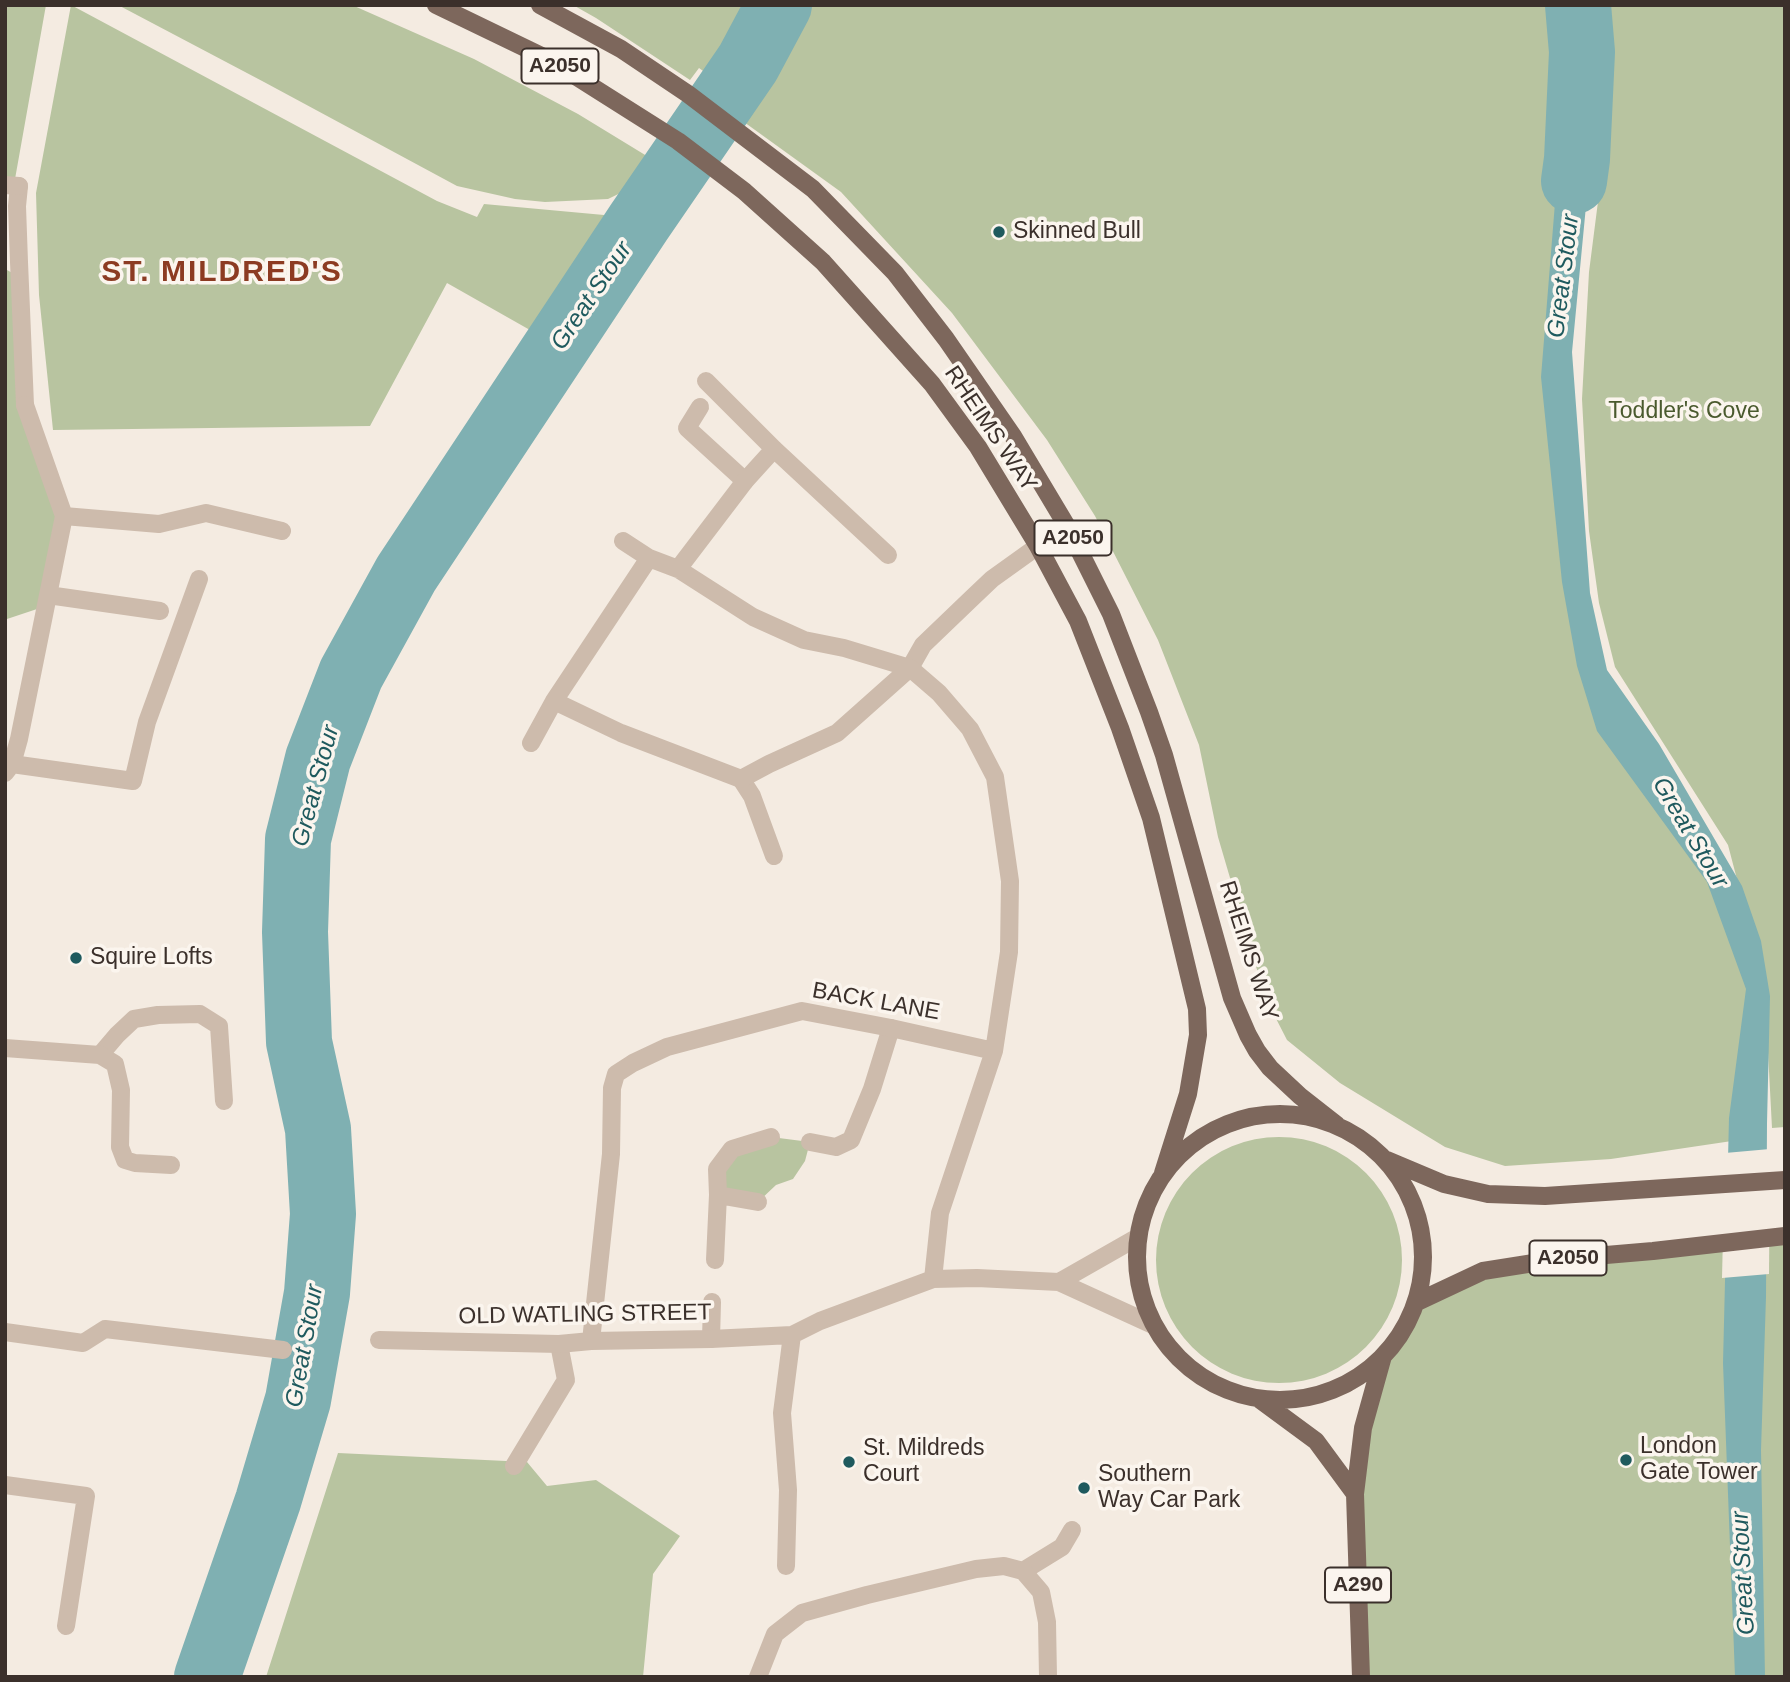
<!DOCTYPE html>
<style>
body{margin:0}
#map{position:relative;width:1790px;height:1682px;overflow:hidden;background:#f4ebe1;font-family:Arial,sans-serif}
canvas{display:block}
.frame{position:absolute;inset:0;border:7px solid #3b302b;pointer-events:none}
</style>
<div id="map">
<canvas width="1790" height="1682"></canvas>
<div class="frame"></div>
</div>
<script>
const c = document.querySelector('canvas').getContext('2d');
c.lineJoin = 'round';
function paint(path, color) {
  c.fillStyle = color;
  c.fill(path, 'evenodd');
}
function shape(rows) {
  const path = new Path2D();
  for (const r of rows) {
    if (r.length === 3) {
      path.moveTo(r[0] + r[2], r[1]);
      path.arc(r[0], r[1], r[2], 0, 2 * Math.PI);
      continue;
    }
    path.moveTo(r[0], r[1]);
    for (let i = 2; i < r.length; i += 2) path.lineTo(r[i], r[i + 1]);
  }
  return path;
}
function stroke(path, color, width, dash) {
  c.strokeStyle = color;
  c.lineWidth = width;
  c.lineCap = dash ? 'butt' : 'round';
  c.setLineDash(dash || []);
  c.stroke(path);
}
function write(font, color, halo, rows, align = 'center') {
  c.font = font + ' Arial,sans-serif';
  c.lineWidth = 7;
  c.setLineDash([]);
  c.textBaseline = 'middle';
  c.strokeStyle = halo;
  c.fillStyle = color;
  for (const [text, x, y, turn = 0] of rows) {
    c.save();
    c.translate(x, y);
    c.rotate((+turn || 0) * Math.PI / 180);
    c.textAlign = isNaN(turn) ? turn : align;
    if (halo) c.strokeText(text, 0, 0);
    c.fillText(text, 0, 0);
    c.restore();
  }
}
paint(shape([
 [5,5,46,5,15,179,5,178],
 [71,5,437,201,477,217,484,204,604,215,610,224,537,334,447,283,370,426,53,430,39,295,36,193],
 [118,5,352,5,474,59,578,114,655,161,637,185,608,199,545,202,515,199,457,186,264,82],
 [573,5,1578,5,1582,52,1565,250,1561,435,1597,686,1648,762,1758,977,1752,1138,1611,1159,1505,1166,1445,1147,1340,1083,1287,1040,1265,997,1218,837,1199,745,1158,640,1095,516,1047,440,952,313,841,192,719,104,729,90,699,68,690,80,596,18],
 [1610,5,1785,5,1785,1127,1772,1128,1766,1014,1760,967,1728,845,1615,667,1599,603,1589,531,1582,399,1589,272,1606,139],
 [5,269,20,277,25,405,64,516,46,606,7,619],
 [771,1137,810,1142,805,1161,793,1179,776,1185,758,1202,718,1195,732,1149],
 [1279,1260,123],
 [1785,1236,1785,1677,1362,1677,1355,1494,1383,1356,1402,1331,1417,1302,1483,1271],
 [338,1453,527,1462,547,1486,596,1480,680,1536,653,1574,643,1677,266,1677]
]), '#b8c4a0');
paint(shape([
 [1564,91,1597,91,1572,352,1590,593,1607,670,1659,744,1742,886,1761,941,1770,996,1767,1123,1766,1297,1761,1450,1765,1677,1735,1677,1723,1363,1729,1118,1746,989,1707,882,1597,731,1577,666,1562,582,1541,377]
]), '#7fb0b2');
paint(shape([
 [1770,1149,1769,1274,1722,1278,1725,1153]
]), '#f4ebe1');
stroke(shape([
 [1574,181,1577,159,1582,52,1578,5],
 [207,1677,268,1501,298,1400,317,1293,323,1214,318,1129,299,1042,295,932,298,839,318,759,351,674,406,574,639,222,748,63,779,5]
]), '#7fb0b2', 66);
stroke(shape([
 [19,186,17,206,19,262,25,405],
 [700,407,687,428,745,481],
 [910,668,923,645,972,598,992,579,1038,546],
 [741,779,752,796,774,856],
 [100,1055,117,1035,134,1019,158,1015,200,1014,219,1026,224,1101],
 [810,1142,836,1147,851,1140,872,1089,891,1028],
 [718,1195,758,1202],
 [715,1260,718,1195,717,1169,732,1149,771,1137],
 [711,1339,712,1302],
 [514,1466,566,1380,559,1344],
 [1023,1571,1062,1547,1072,1530]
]), '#cdbbac', 18);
stroke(shape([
 [5,185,19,186],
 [706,381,774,449,888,555],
 [64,516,159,524,206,513,282,531],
 [623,541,649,558,678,569,753,617,804,640,844,648,910,668,939,693,970,729,995,777,1010,881,1009,952,994,1051,940,1213,933,1279],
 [678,569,745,481,774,449],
 [48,595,160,611],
 [554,701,621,733,741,779,769,764,837,733,910,668],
 [531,743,554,701,649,558],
 [12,764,133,781,147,722,199,579],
 [5,773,12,764,19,739,64,516,25,405],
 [5,1048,100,1055,115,1064,121,1090,120,1147,125,1160,135,1163,171,1165],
 [1059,1282,1138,1237],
 [5,1332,83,1343,105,1329,283,1350],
 [379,1340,559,1344,591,1341,711,1339,792,1335,820,1321,933,1279,977,1278,1059,1282,1153,1325],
 [591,1341,611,1154,612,1088,616,1074,633,1063,667,1047,802,1011,891,1028,994,1051],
 [5,1485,86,1496,66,1626],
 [786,1566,788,1490,782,1413,792,1335],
 [758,1677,775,1634,802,1613,867,1595,976,1569,1004,1566,1023,1571,1041,1592,1047,1622,1048,1677]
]), '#cdbbac', 18);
stroke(shape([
 [436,5,550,60,678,141,744,191,823,262,932,384,978,447,1038,546,1078,621,1120,728,1151,818,1197,1009,1198,1035,1188,1094,1163,1173],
 [540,5,621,49,688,94,813,189,895,273,946,339,1013,436,1068,528,1111,614,1149,712,1164,755,1232,998,1248,1035,1257,1051,1270,1068,1300,1096,1337,1125],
 [1280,1257,143],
 [1387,1160,1444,1184,1488,1194,1545,1196,1785,1180],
 [1417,1302,1483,1271,1559,1259,1653,1251,1785,1236],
 [1259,1399,1316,1441,1355,1494],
 [1361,1677,1355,1494,1363,1428,1383,1356]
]), '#7d675c', 18);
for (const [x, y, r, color] of [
 [999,232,7,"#1f5a5e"],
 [76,958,7,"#1f5a5e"],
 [1626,1460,7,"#1f5a5e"],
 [849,1462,7,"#1f5a5e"],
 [1084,1488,7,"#1f5a5e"]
]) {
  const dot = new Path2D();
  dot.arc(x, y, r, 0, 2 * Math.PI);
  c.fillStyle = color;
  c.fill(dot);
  stroke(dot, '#fbf5ee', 2.5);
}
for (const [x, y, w] of [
 [560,66,77],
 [1073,538,77],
 [1568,1258,77],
 [1358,1585,66]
]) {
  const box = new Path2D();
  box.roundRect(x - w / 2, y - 17.5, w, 35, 5);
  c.fillStyle = '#fbf5ee';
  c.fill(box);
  stroke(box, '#3b302b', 2);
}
write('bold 21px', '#3b302b', null, [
 ["A2050",560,66],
 ["A2050",1073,538],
 ["A2050",1568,1258],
 ["A290",1358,1585]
]);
write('23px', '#3b302b', '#fbf5ee', [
 ["Skinned Bull",1013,232],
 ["Squire Lofts",90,958],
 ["London",1640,1447],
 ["Gate Tower",1640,1473],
 ["St. Mildreds",863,1449],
 ["Court",863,1475],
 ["Southern",1098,1475],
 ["Way Car Park",1098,1501]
], 'left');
write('23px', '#4a5a2e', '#fbf5ee', [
 ["Toddler's Cove",1684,412]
]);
write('23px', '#3b302b', '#fbf5ee', [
 ["RHEIMS WAY",990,429,56],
 ["RHEIMS WAY",1248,951,72],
 ["BACK LANE",876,1002,10],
 ["OLD WATLING STREET",585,1315,-1]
]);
write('italic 24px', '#1f5a5e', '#fbf5ee', [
 ["Great Stour",1564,276,-83],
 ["Great Stour",592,296,-56],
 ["Great Stour",316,786,-75],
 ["Great Stour",1690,833,59],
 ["Great Stour",305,1346,-80],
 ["Great Stour",1744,1573,-93]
]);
c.letterSpacing = '2px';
write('bold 30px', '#8c3b22', '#fbf5ee', [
 ["ST. MILDRED'S",222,273]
]);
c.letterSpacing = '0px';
</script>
